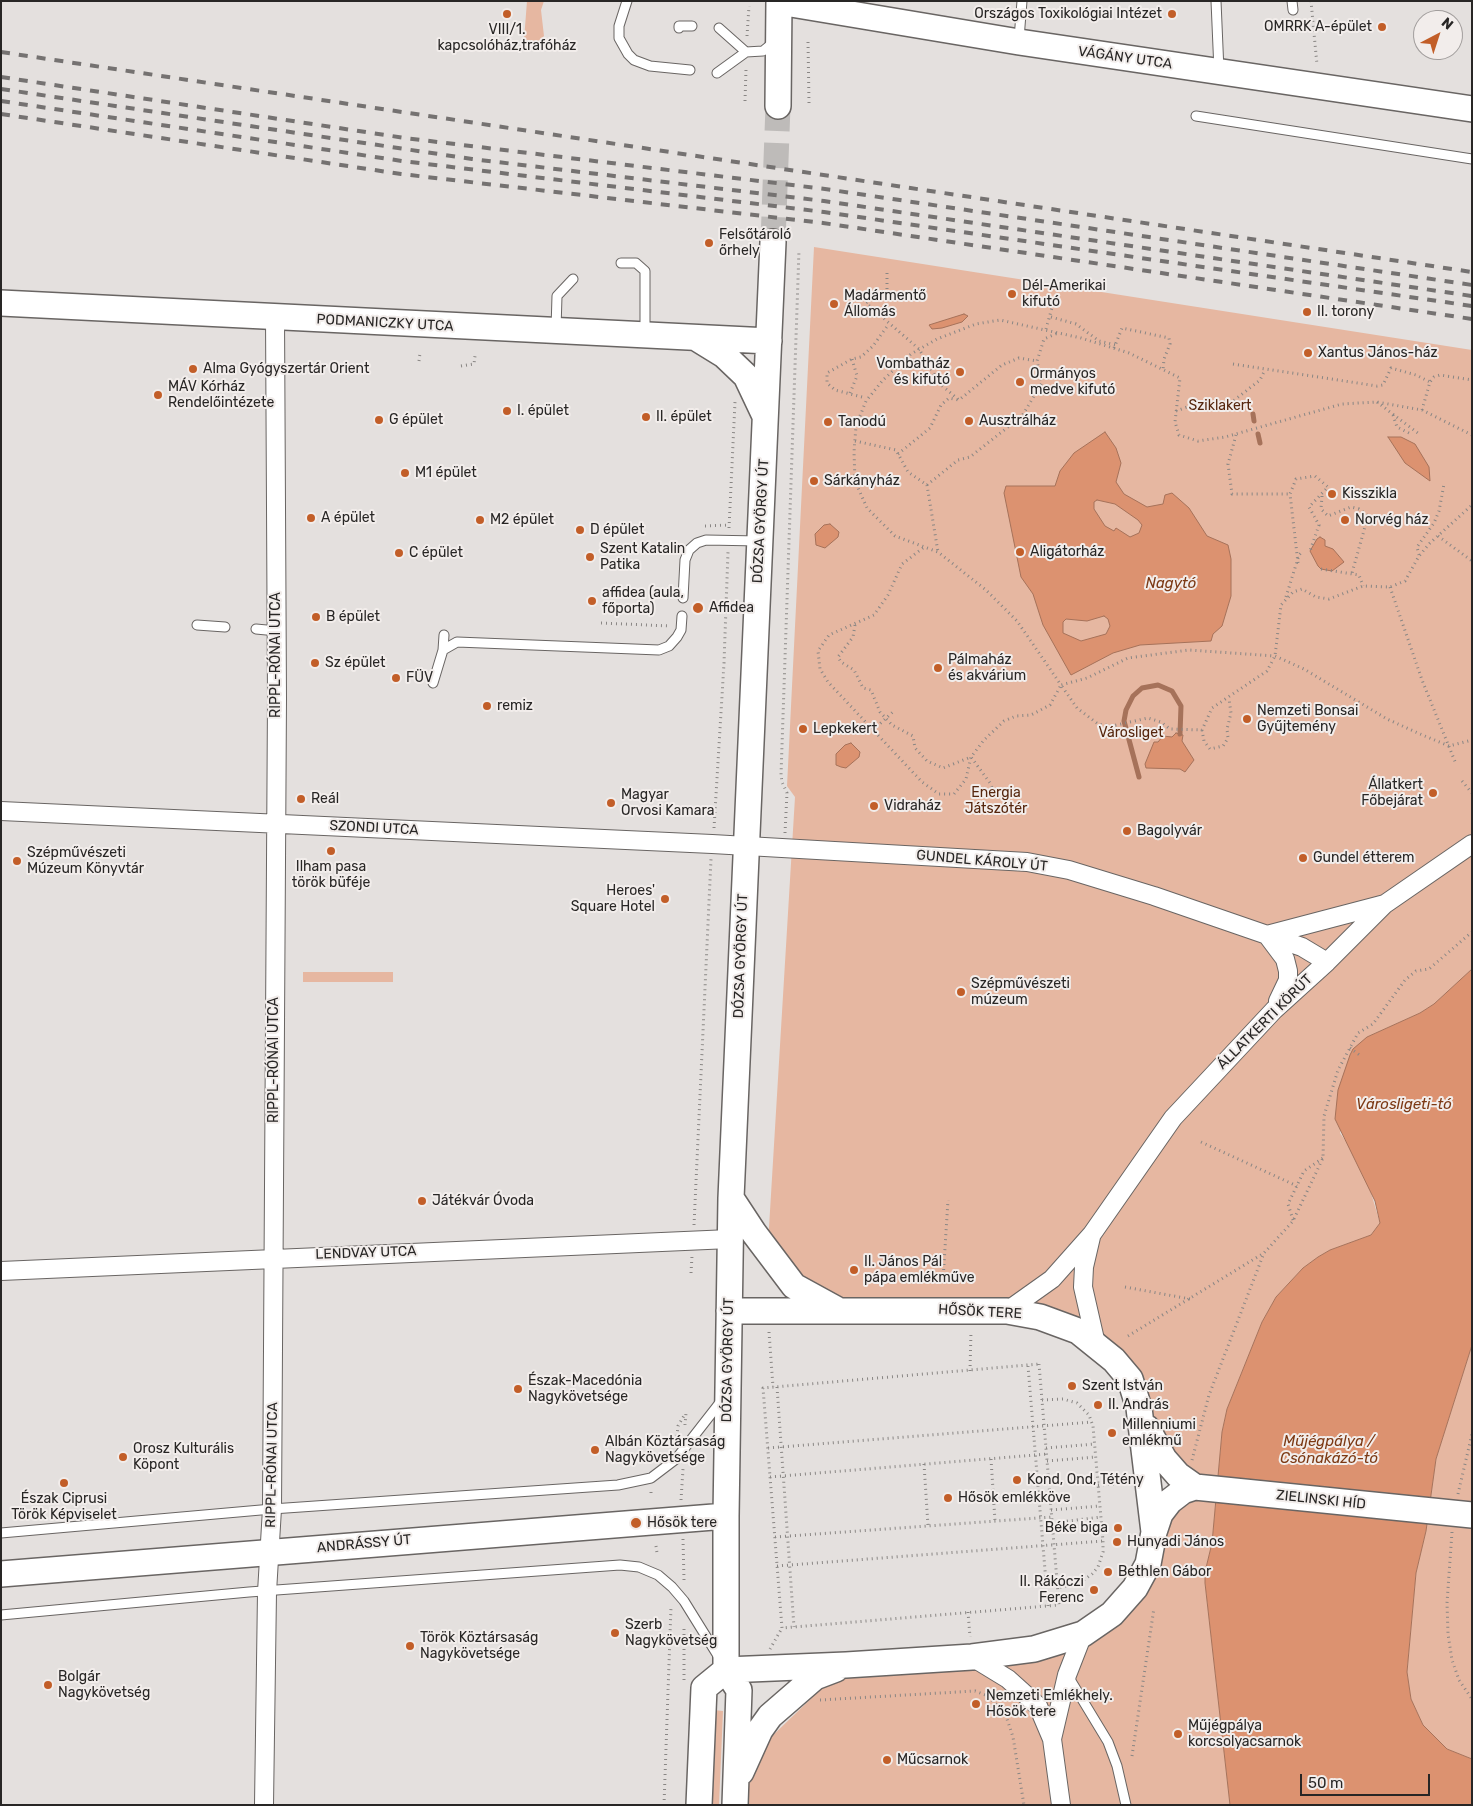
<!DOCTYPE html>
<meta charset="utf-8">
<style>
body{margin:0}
#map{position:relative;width:1473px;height:1806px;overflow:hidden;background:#e4e0de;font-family:Rubik,sans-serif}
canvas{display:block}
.frame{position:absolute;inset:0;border:2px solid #282625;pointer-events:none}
.north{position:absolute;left:1413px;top:10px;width:50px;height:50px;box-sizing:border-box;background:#f2edeb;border:1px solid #a19d9c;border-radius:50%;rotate:40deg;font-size:14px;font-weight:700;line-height:20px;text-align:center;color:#282625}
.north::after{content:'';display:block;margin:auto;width:18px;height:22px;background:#c25e28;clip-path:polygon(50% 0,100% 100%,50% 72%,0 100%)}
.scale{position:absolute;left:1300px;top:1774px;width:130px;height:22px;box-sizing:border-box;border:2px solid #282625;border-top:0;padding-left:6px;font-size:15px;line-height:18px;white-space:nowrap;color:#282625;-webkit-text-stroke:4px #f2edeb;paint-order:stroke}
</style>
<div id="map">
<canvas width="1473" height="1806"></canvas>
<div class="frame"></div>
<div class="north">N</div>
<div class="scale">50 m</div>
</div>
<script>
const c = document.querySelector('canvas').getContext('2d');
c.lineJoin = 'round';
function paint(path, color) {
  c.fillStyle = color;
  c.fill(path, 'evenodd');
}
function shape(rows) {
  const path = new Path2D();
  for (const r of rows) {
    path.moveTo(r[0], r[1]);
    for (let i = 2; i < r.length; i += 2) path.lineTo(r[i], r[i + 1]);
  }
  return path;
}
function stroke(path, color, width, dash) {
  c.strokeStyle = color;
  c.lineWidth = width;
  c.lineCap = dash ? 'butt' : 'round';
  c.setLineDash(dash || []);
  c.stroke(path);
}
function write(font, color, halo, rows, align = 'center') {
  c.font = font + ' Rubik,sans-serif';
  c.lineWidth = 4;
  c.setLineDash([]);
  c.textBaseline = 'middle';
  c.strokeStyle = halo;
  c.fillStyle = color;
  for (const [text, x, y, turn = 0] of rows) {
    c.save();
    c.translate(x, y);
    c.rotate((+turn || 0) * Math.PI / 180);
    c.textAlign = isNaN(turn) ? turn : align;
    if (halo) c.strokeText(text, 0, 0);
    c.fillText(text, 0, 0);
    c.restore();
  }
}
paint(shape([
 [527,1,544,1,541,10,544,36,534,46,524,40],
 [814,247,1472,350,1472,969,1434,1004,1420,1013,1367,1037,1340,1133,1350,1147,1371,1193,1380,1223,1371,1235,1330,1250,1318,1257,1303,1268,1276,1297,1262,1322,1227,1409,1222,1432,1212,1543,1205,1572,1205,1583,1230,1805,746,1805,747,1788,768,1740,846,1665,972,1657,1097,1626,1183,1491,1136,1394,1057,1322,838,1311,768,1244,795,797,787,786],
 [303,972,393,972,393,982,303,982],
 [1472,1345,1472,1759,1447,1749,1423,1725,1411,1699,1407,1672,1416,1573,1426,1531,1436,1459],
 [714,1710,723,1711,719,1805,712,1805]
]), '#e6b7a1');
const water = shape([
 [964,314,968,316,962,322,942,328,932,329,929,325,964,314],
 [1105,432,1116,448,1121,463,1116,482,1124,494,1147,507,1163,504,1165,495,1172,493,1189,508,1207,536,1228,545,1231,559,1231,596,1222,626,1213,634,1211,641,1140,645,1113,653,1071,675,1043,625,1033,594,1021,577,1004,493,1006,486,1055,486,1060,471,1074,453,1105,432],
 [1097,500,1115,504,1138,520,1142,525,1139,533,1130,537,1116,528,1114,531,1105,526,1094,509,1094,502,1097,500],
 [1104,616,1108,619,1110,626,1106,634,1081,641,1063,633,1063,622,1066,619,1087,621,1104,616],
 [1388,437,1401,437,1415,444,1429,467,1430,481,1405,463,1388,437],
 [830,524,839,532,838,537,825,548,816,545,815,534,824,525,830,524],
 [1320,537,1325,540,1325,546,1333,549,1344,562,1332,571,1321,569,1318,566,1310,551,1317,539,1320,537],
 [1176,733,1183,735,1182,741,1194,760,1185,772,1180,769,1146,768,1145,764,1154,742,1158,742,1163,736,1172,737,1176,733],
 [851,743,860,752,859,757,846,768,841,767,836,765,836,754,845,745,851,743],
 [1472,969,1472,1345,1436,1459,1426,1531,1416,1573,1407,1672,1411,1699,1423,1725,1447,1749,1472,1759,1472,1805,1230,1805,1205,1583,1205,1572,1212,1543,1222,1432,1227,1409,1262,1322,1276,1297,1303,1268,1318,1257,1330,1250,1371,1235,1380,1223,1375,1201,1335,1119,1338,1090,1350,1055,1353,1049,1367,1037,1420,1013,1434,1004,1472,969]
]);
paint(water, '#dc9270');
stroke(water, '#a6725a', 1);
stroke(shape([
 [1253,414,1254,421],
 [1258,434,1260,443],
 [1139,777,1124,721,1126,710,1133,696,1142,688,1158,685,1172,691,1181,706,1180,734]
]), '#a6725a', 5);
stroke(shape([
 [773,242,778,106]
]), '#bebbb9', 25, [25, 12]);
const lane = shape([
 [627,1,619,26,619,38,628,54,634,60,650,66,690,70],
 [1216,1,1219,71],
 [1292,1,1293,10],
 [679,28,679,26,692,26],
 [719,28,746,52],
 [1019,39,1022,1],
 [717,73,746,52,763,51,774,42],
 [1196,116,1472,159],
 [621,263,636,263,645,271,645,333],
 [556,329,557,296,573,279],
 [683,598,685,560,689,550,697,543,706,540,759,541],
 [197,625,225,627],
 [256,629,277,631],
 [443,650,457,642,659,650,669,646,677,637,681,630,682,616],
 [433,683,443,650,444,635],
 [1,1533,272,1509,618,1485,651,1478,676,1459,722,1400],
 [1,1615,249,1592,620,1565,639,1567,658,1575,672,1587,684,1601,720,1659],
 [1068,1676,1108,1742,1117,1766,1126,1805]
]);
const street = shape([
 [1,811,712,844,1027,862,1069,870,1154,896,1302,947,1327,962],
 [1267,935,1385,904],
 [1267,935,1285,959,1288,971,1288,980,1278,1001],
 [1091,1237,1084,1267,1083,1287,1096,1344],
 [1,1271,730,1239],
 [1007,1311,1052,1279,1092,1234,1173,1118,1274,1010,1327,962,1385,904,1472,844],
 [972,1657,1008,1679,1038,1706,1052,1739,1061,1805],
 [1052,1739,1067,1675,1083,1634],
 [264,1805,267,1592,272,1509,277,699,275,316]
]);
const secondary = shape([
 [779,2,1019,42,1472,109],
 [778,106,779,1],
 [1,303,769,341],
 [698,339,724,355,746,376,764,414],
 [731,1198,754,1233,794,1286,836,1309],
 [729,1311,1007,1311,1040,1317,1078,1331,1114,1360,1130,1379,1139,1408,1154,1532],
 [1147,1428,1164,1459,1178,1475,1195,1487],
 [1,1574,726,1516],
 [726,1670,846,1665,972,1657,1034,1649,1083,1634,1112,1614,1135,1588,1148,1564,1154,1532,1160,1514,1170,1501,1183,1491,1195,1487,1472,1515],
 [741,1772,760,1730,770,1716,815,1677,836,1669],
 [699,1805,704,1688,726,1670],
 [735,1805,739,1690,726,1670,726,1516,731,1198,773,242]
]);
stroke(lane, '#696563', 11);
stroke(street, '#696563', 20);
stroke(secondary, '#696563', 28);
stroke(shape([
 [1311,1,1317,65],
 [747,36,749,6],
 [808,42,809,103],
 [745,101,746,69],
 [887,273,887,289,866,303,919,349,940,384,959,400,1002,365,1019,358,1037,361],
 [1051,317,1076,324,1099,341,1116,345],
 [1046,329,1053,304],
 [1114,348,1122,328,1169,338,1170,344,1164,359,1163,370],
 [419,361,420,353],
 [1233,364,1377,386,1383,385,1391,368,1416,375,1430,382],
 [461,366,474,364,475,356],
 [850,393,857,376,852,359],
 [862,397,835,390,827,383,827,373,852,359,861,357,873,346,888,325],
 [1377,402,1419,434],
 [1422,410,1430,382,1434,377,1440,375,1472,380],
 [1176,411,1201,402,1232,402,1260,380,1265,370],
 [1393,415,1397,427,1411,434],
 [1236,435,1228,464,1232,494,1290,494],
 [1472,435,1422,410,1377,402,1342,404,1225,437,1198,441,1179,435,1175,422,1180,378,1129,353,1081,338,1000,320,976,324,937,339,911,354,883,380,866,401,856,426,854,452,855,481,867,508,895,536,938,552,986,590,1017,621,1061,685,1087,678,1128,658,1189,650,1275,656,1304,669,1387,719,1420,734,1449,746,1472,740],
 [855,441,896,450,908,472,927,485,938,552],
 [898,454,930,428,941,405,949,398,958,400],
 [927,485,958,460,970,457,1022,416,1042,383,1037,361,1044,339,1058,333],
 [1322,496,1321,509,1328,516,1351,507,1359,509,1368,516,1352,573],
 [705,526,729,525],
 [729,528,735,402],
 [1438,536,1472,561],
 [923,548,902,564,888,595,874,615,829,635,818,651,820,669,828,682,922,782,939,794,954,794,966,779,971,757,984,740,1004,721,1016,716,1031,715,1050,705,1061,685,1077,708,1098,724,1112,726,1148,718,1161,722,1170,729,1202,730,1212,708,1267,671,1275,656,1281,605,1293,592,1302,589,1316,597,1329,599,1363,586,1390,587,1405,581,1419,556,1430,543,1472,505],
 [1419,555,1417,547,1434,523,1439,511,1444,484],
 [1298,563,1290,494,1296,479,1315,476,1328,487,1309,507,1319,525,1310,551],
 [1321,569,1359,575,1363,586],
 [1390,587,1422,680,1456,764],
 [1286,597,1299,555,1303,551],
 [601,623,670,626],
 [855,625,853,637,838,657,841,662,854,670,863,688,871,690,880,712,892,725,913,736,915,748,927,761,943,768,971,757,990,783,994,792],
 [873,730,895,710],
 [1202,730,1204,741,1210,749,1223,746,1228,738,1227,729,1231,713,1229,699],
 [1462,781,1472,793],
 [714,828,724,663,728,552],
 [785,833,787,793,782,782,781,775,799,250],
 [1350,1048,1361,1056],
 [1201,1142,1297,1186],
 [1293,1220,1288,1204,1304,1171,1323,1158],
 [694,1225,711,859],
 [691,1273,692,1256],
 [943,1280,948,1200],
 [1125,1287,1190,1299],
 [769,1332,773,1387],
 [1128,1336,1264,1253],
 [1039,1364,1059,1605,782,1628,763,1388,1039,1364],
 [1028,1366,1048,1606],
 [970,1371,971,1331],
 [777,1387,794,1627],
 [1042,1400,1063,1399,1077,1403,1089,1415,1093,1426,1103,1541,1103,1552,1098,1567,1092,1574,1080,1583,1057,1588],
 [685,1425,686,1413],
 [677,1436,678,1426,685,1414],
 [768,1448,1092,1422],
 [1046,1448,1095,1444],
 [991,1459,995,1521],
 [1192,1460,1209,1395,1264,1253,1293,1221,1323,1158,1324,1116,1338,1070,1358,1033,1373,1024,1405,980,1416,971,1429,969,1472,932],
 [1047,1461,1096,1457],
 [924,1464,928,1526],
 [770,1477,1047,1454],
 [1098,1485,1128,1483],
 [651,1492,651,1497],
 [1458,1494,1472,1434],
 [681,1500,683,1469],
 [1051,1510,1100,1506],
 [1052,1523,1101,1517],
 [1452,1532,1447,1603,1448,1634,1452,1660,1459,1680,1472,1699],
 [775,1537,1052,1517],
 [683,1539,684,1580],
 [656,1546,657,1553],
 [777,1566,1103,1541],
 [968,1612,970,1637],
 [770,1649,782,1628],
 [684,1680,684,1626],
 [820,1700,975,1691,988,1696,1005,1713,1013,1737,1024,1805],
 [1132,1756,1154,1608],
 [664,1805,671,1607]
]), '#898684', 3, [1, 4]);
stroke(lane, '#fff', 9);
stroke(street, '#fff', 18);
stroke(secondary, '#fff', 25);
stroke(shape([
 [1,52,1472,272],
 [1,77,405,138,825,189,1472,285],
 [1,89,472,159,824,201,1472,296],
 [1,101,402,161,824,212,1472,306],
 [1,114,401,174,823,223,1472,319]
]), '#757271', 4, [9, 9]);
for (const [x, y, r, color] of [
 [507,14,5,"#c25e28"],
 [1172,14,5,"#c25e28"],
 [1382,27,5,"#c25e28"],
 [709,243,5,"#c25e28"],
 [1012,294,5,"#c25e28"],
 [834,304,5,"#c25e28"],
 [1307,312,5,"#c25e28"],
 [1308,353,5,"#c25e28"],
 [193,369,5,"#c25e28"],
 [960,372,5,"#c25e28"],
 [1020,382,5,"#c25e28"],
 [158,395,5,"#c25e28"],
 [507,411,5,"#c25e28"],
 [646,417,5,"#c25e28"],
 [379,420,5,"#c25e28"],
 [969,421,5,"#c25e28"],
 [828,422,5,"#c25e28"],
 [405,473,5,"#c25e28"],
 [814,481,5,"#c25e28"],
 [1332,494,5,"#c25e28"],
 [311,518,5,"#c25e28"],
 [480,520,5,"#c25e28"],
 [1345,520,5,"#c25e28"],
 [580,530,5,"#c25e28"],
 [1020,552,5,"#c25e28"],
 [399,553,5,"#c25e28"],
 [590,557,5,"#c25e28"],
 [592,601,5,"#c25e28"],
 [698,608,6,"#c25e28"],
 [316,617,5,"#c25e28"],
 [315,663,5,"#c25e28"],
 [938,668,5,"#c25e28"],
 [396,678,5,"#c25e28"],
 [487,706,5,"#c25e28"],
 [1247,719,5,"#c25e28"],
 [803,729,5,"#c25e28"],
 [1433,793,5,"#c25e28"],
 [301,799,5,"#c25e28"],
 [611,803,5,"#c25e28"],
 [874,806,5,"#c25e28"],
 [1127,831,5,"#c25e28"],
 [331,851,5,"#c25e28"],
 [1303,858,5,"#c25e28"],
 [17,861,5,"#c25e28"],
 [665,899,5,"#c25e28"],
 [961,992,5,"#c25e28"],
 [422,1201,5,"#c25e28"],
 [854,1270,5,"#c25e28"],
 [1072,1386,5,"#c25e28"],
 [518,1389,5,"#c25e28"],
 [1098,1405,5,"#c25e28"],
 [1112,1433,5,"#c25e28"],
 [595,1450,5,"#c25e28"],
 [123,1457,5,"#c25e28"],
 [1017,1480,5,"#c25e28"],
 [64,1483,5,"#c25e28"],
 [948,1498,5,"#c25e28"],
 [636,1523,6,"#c25e28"],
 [1118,1528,5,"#c25e28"],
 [1117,1542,5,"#c25e28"],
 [1108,1572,5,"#c25e28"],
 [1094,1590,5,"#c25e28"],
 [615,1633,5,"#c25e28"],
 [410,1646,5,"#c25e28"],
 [48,1685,5,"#c25e28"],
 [976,1704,5,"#c25e28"],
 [1178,1734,5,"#c25e28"],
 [887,1760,5,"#c25e28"]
]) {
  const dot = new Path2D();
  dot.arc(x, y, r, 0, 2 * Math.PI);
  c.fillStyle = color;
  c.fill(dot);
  stroke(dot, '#f2edeb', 2);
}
write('14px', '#282625', '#f2edeb', [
 ["Országos Toxikológiai Intézet",1162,14,"right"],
 ["OMRRK A-épület",1372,27,"right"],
 ["VIII/1.",507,30,"center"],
 ["kapcsolóház,trafóház",507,46,"center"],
 ["Felsőtároló",719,235],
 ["őrhely",719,251],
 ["Dél-Amerikai",1022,286],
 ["kifutó",1022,302],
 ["Madármentő",844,296],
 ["Állomás",844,312],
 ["II. torony",1317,312],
 ["Xantus János-ház",1318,353],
 ["Vombatház",950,364,"right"],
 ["és kifutó",950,380,"right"],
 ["Alma Gyógyszertár Orient",203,369],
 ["Ormányos",1030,374],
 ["medve kifutó",1030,390],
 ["MÁV Kórház",168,387],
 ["Rendelőintézete",168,403],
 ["I. épület",517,411],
 ["II. épület",656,417],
 ["G épület",389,420],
 ["Ausztrálház",979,421],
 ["Tanodú",838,422],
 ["M1 épület",415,473],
 ["Sárkányház",824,481],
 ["Kisszikla",1342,494],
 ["A épület",321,518],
 ["M2 épület",490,520],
 ["Norvég ház",1355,520],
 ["D épület",590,530],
 ["Szent Katalin",600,549],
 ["Patika",600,565],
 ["Aligátorház",1030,552],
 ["C épület",409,553],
 ["affidea (aula,",602,593],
 ["főporta)",602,609],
 ["Affidea",709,608],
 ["B épület",326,617],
 ["Pálmaház",948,660],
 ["és akvárium",948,676],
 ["Sz épület",325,663],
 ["FÜV",406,678],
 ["remiz",497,706],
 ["Nemzeti Bonsai",1257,711],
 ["Gyűjtemény",1257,727],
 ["Lepkekert",813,729],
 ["Állatkert",1423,785,"right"],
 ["Főbejárat",1423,801,"right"],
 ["Magyar",621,795],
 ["Orvosi Kamara",621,811],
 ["Reál",311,799],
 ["Vidraház",884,806],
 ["Bagolyvár",1137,831],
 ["Szépművészeti",27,853],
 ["Múzeum Könyvtár",27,869],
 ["Gundel étterem",1313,858],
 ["Ilham pasa",331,867,"center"],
 ["török büféje",331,883,"center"],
 ["Heroes'",655,891,"right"],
 ["Square Hotel",655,907,"right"],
 ["Szépművészeti",971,984],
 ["múzeum",971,1000],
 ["Játékvár Óvoda",432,1201],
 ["II. János Pál",864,1262],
 ["pápa emlékműve",864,1278],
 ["Észak-Macedónia",528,1381],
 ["Nagykövetsége",528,1397],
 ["Szent István",1082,1386],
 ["II. András",1108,1405],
 ["Millenniumi",1122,1425],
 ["emlékmű",1122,1441],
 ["Albán Köztársaság",605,1442],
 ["Nagykövetsége",605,1458],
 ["Orosz Kulturális",133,1449],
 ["Köpont",133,1465],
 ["Kond, Ond, Tétény",1027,1480],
 ["Hősök emlékköve",958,1498],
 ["Észak Ciprusi",64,1499,"center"],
 ["Török Képviselet",64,1515,"center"],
 ["Hősök tere",647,1523],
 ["Béke biga",1108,1528,"right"],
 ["Hunyadi János",1127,1542],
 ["Bethlen Gábor",1118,1572],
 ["II. Rákóczi",1084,1582,"right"],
 ["Ferenc",1084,1598,"right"],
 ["Szerb",625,1625],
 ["Nagykövetség",625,1641],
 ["Török Köztársaság",420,1638],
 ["Nagykövetsége",420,1654],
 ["Bolgár",58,1677],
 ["Nagykövetség",58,1693],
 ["Nemzeti Emlékhely.",986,1696],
 ["Hősök tere",986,1712],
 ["Műjégpálya",1188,1726],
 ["korcsolyacsarnok",1188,1742],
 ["Műcsarnok",897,1760]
], 'left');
write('14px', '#282625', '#f2edeb', [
 ["VÁGÁNY UTCA",1125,58,8],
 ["PODMANICZKY UTCA",385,323,3],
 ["DÓZSA GYÖRGY ÚT",761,521,-87],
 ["RIPPL-RÓNAI UTCA",276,655,-90],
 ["SZONDI UTCA",374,828,3],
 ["GUNDEL KÁROLY ÚT",982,861,5],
 ["DÓZSA GYÖRGY ÚT",741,956,-88],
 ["ÁLLATKERTI KÖRÚT",1265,1022,-45],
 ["RIPPL-RÓNAI UTCA",274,1060,-90],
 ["LENDVAY UTCA",366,1253,-2],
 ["HŐSÖK TERE",980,1312,3],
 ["DÓZSA GYÖRGY ÚT",728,1360,-89],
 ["RIPPL-RÓNAI UTCA",272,1465,-89],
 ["ZIELINSKI HÍD",1321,1500,6],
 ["ANDRÁSSY ÚT",364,1544,-5]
]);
write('14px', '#56260d', '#f2edeb', [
 ["Sziklakert",1220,406],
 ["Városliget",1131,733],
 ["Energia",996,793],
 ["Játszótér",996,809]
]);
write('italic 15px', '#7c3914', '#f2edeb', [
 ["Nagytó",1171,584],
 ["Városligeti-tó",1404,1105],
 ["Műjégpálya /",1329,1442],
 ["Csónakázó-tó",1329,1459]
]);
</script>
